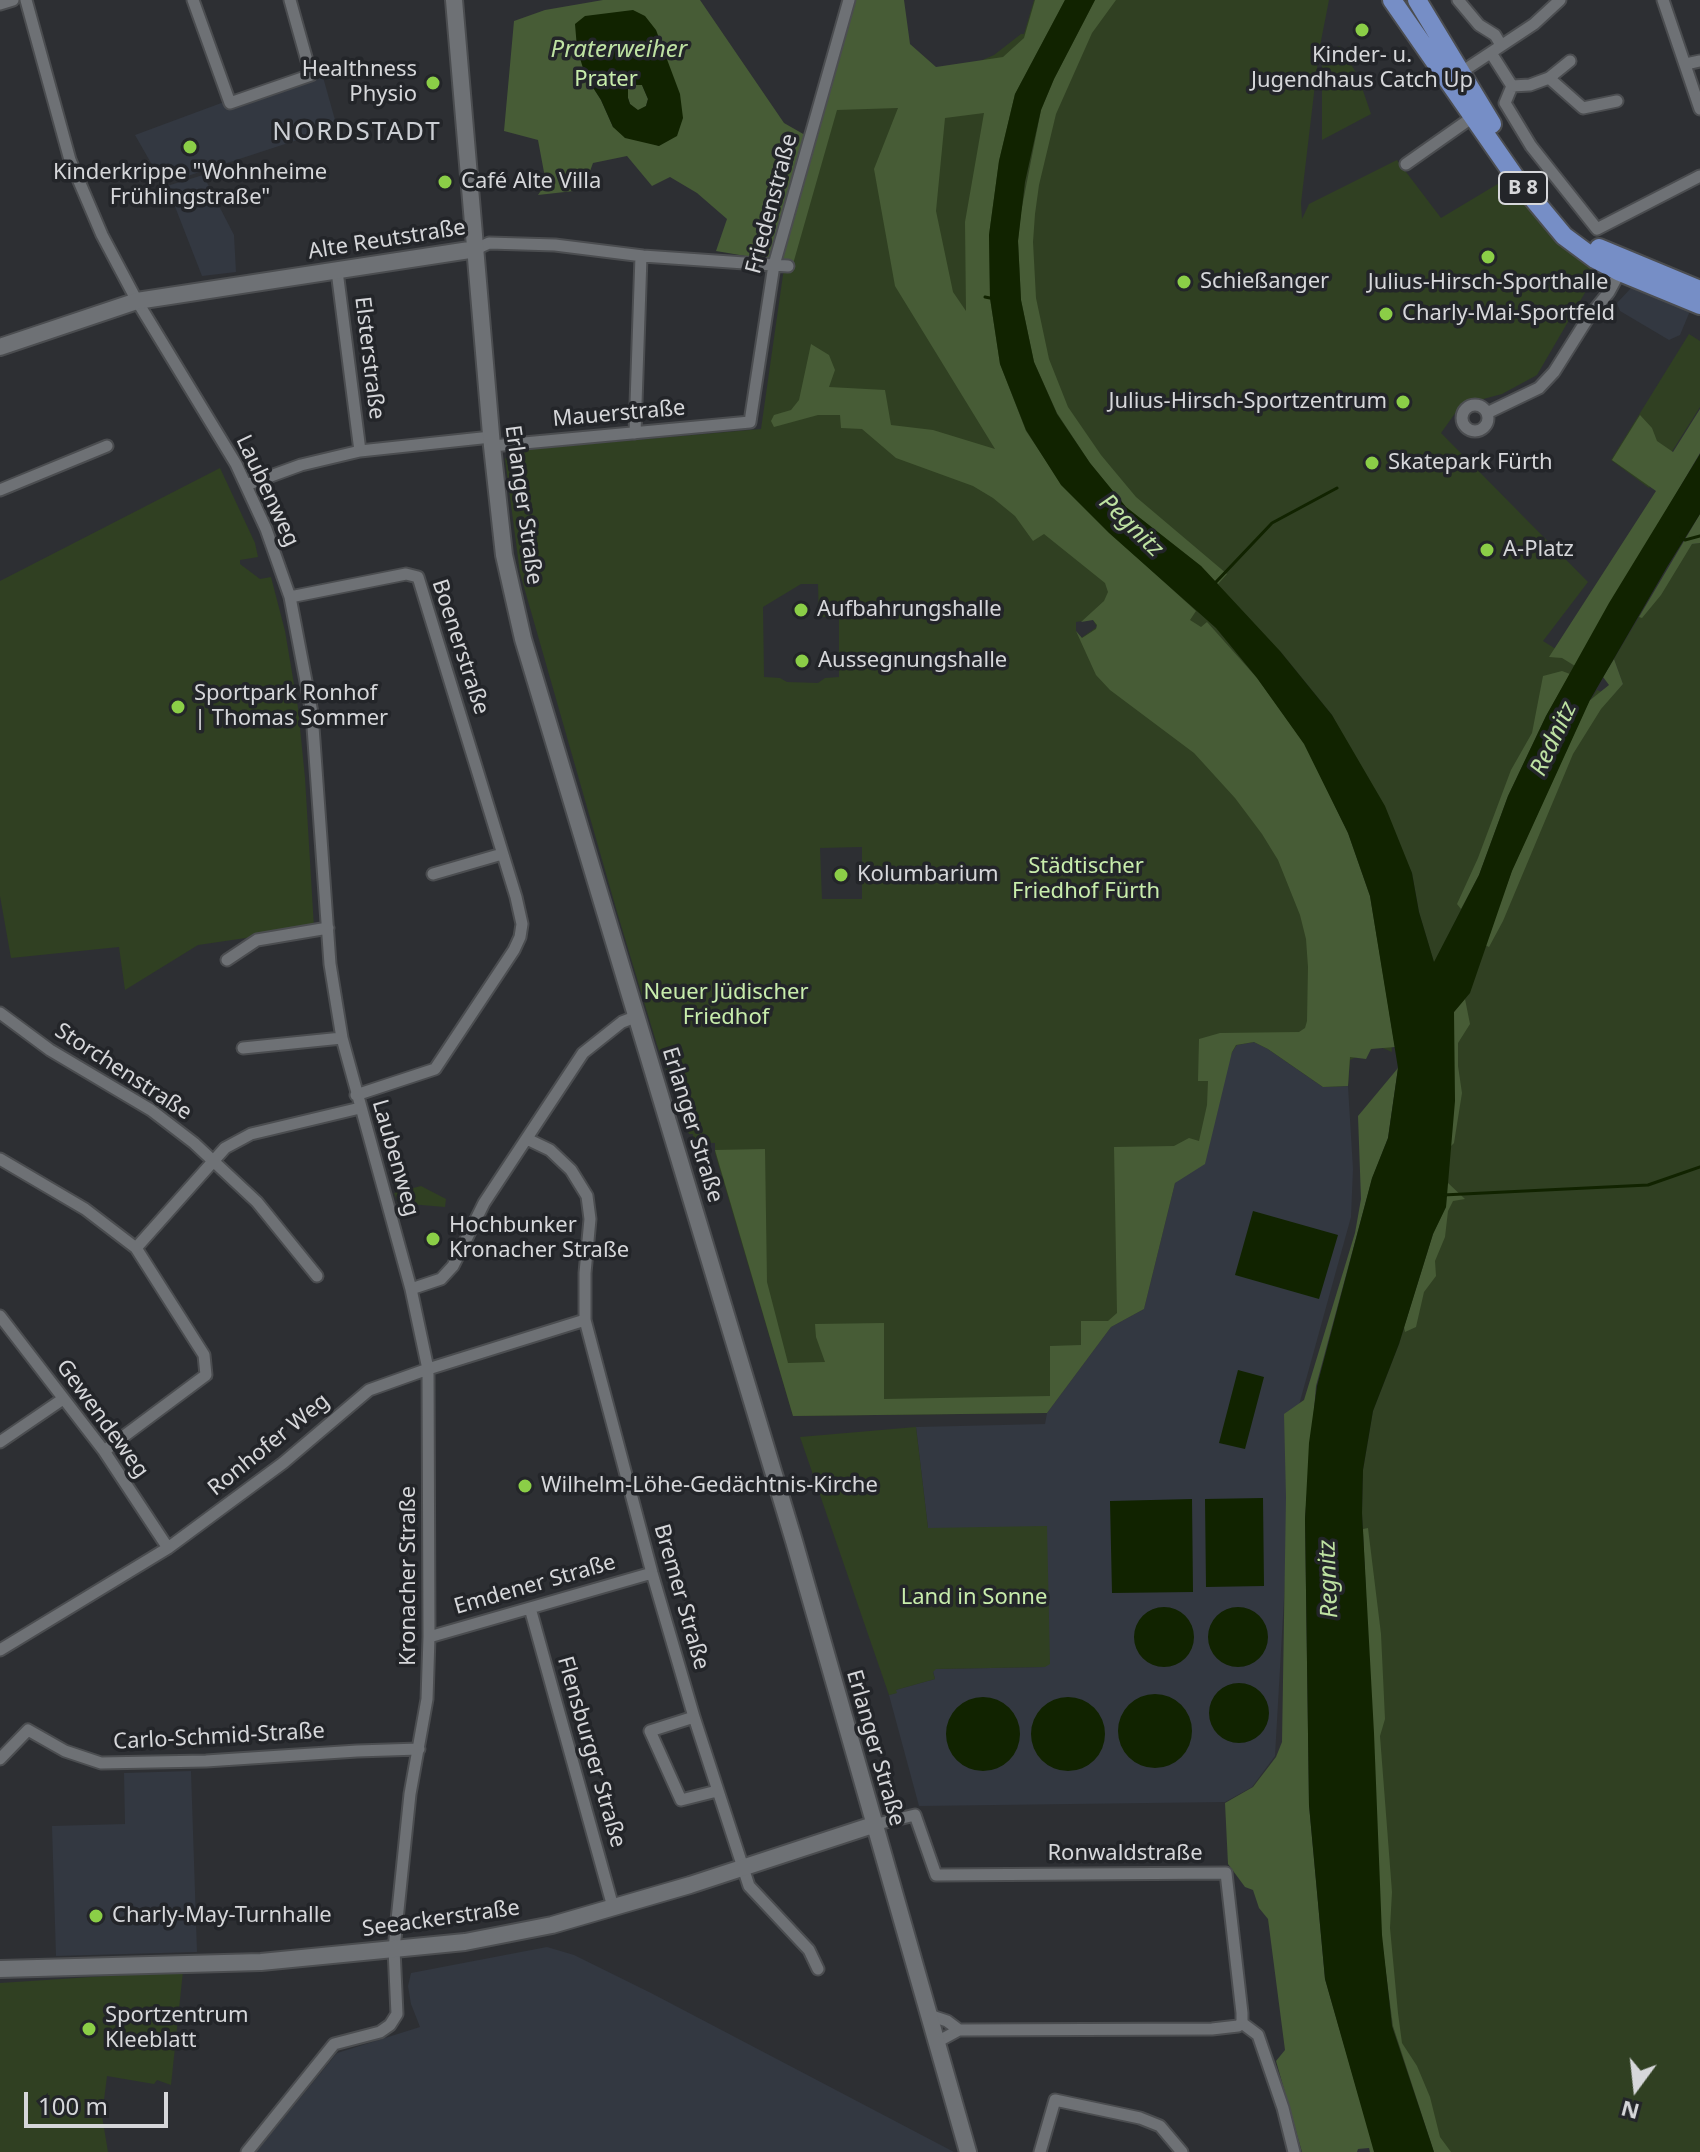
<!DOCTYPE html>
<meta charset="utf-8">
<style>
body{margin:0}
#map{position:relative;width:1700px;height:2152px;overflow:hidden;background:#2d2f33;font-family:"Noto Sans",sans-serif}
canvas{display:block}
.north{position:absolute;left:1596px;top:2048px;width:80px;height:80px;-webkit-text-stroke:6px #232529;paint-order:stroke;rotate:195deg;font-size:22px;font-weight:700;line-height:32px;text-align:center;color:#d6d7da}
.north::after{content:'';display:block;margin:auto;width:28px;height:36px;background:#d6d7da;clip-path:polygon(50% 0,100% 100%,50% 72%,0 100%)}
.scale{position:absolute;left:24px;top:2092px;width:144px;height:36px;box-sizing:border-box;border:4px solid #d6d7da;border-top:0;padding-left:10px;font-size:24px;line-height:28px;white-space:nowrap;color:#d6d7da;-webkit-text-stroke:6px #232529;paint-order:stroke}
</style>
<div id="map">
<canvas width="1700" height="2152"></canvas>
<div class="north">N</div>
<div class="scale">100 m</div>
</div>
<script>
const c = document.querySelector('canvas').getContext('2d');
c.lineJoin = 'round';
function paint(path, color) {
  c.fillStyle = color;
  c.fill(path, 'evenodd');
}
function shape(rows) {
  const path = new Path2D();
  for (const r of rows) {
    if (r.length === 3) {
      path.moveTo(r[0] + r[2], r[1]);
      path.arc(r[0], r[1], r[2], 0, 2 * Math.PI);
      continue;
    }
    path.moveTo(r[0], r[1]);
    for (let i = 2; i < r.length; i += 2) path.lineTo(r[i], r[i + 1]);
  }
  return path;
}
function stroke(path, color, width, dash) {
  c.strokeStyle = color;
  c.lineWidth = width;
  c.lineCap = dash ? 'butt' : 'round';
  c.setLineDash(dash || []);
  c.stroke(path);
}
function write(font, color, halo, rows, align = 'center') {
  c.font = font + ' "Noto Sans",sans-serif';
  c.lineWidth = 7;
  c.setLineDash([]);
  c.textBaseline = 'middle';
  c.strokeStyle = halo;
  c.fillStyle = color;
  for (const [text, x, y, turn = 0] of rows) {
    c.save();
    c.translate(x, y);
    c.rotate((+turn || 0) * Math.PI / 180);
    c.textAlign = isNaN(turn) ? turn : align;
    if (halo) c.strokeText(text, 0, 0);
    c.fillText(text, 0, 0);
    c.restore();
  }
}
paint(shape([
 [323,77,337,127,163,184,135,135,224,102,227,109],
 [203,175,234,235,236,272,202,276,167,186],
 [1631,288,1690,311,1680,335,1669,340,1620,311,1617,303],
 [1254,1042,1268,1049,1323,1087,1348,1086,1353,1169,1351,1217,1294,1423,1275,1756,1252,1787,1225,1802,919,1806,889,1695,896,1693,895,1690,935,1679,933,1671,935,1669,1045,1667,928,1528,916,1427,1045,1424,1047,1413,1111,1327,1144,1309,1175,1183,1232,1052,1236,1045],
 [191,1771,197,1952,56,1956,52,1826,125,1824,124,1773],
 [547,1947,574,1955,651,1993,954,2152,256,2152,337,2053,420,2027,411,2004,408,1986,411,1973]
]), '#333841');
paint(shape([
 [1034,0,1329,0,1319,51,1301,203,1302,219,1309,204,1397,160,1441,218,1506,179,1547,231,1597,272,1537,375,1502,394,1461,405,1441,433,1588,582,1543,641,1577,662,1546,716,1508,796,1479,875,1434,963,1419,912,1412,873,1332,715,1280,651,1304,744,1348,833,1370,896,1389,1006,1392,1052,1378,1046,1350,1060,1348,1086,1323,1087,1268,1049,1254,1042,1237,1045,1232,1052,1202,1148,1118,1150,1121,1314,1082,1345,1047,1413,793,1416,715,1153,715,1143,693,1142,693,1134,689,1134,657,1045,617,912,520,573,505,459,511,451,761,429,785,261,829,110,909,92,994,55,1021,34,1024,34],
 [801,584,818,584,819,617,839,617,839,677,825,678,818,683,787,682,780,678,764,677,763,607],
 [1088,620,1093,620,1097,627,1081,638,1076,631,1076,622],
 [862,847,862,899,822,899,820,848],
 [1340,46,1358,76,1371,114,1322,140,1322,51],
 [1689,334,1700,341,1700,407,1649,488,1611,460],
 [220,468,255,543,258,557,240,560,240,564,260,579,271,577,285,631,298,708,305,778,314,928,198,945,125,990,119,947,11,958,0,896,0,581],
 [1700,543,1700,2152,1434,2152,1392,2026,1382,1935,1374,1733,1362,1513,1363,1470,1373,1411,1399,1344,1433,1234,1454,1012,1542,800,1590,701,1597,690,1612,696,1623,684,1614,659,1639,617,1692,544],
 [421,1186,446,1199,445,1207,398,1203,394,1193],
 [916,1427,928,1528,1047,1526,1050,1664,1045,1667,936,1669,933,1672,935,1679,896,1690,897,1693,889,1695,800,1437],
 [183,1971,171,2085,157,2080,154,2084,107,2076,102,2116,108,2152,0,2152,0,1983]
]), '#304022');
paint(shape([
 [603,0,700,0,784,123,805,135,848,0,904,0,910,44,936,67,1003,57,1024,38,1035,0,1065,0,1015,94,999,161,989,235,990,298,1000,364,1026,431,1062,485,1110,533,1196,611,1190,620,1201,627,1207,622,1257,678,1305,744,1348,833,1370,896,1395,1047,1371,1049,1366,1059,1350,1057,1348,1086,1323,1087,1268,1049,1254,1042,1236,1045,1232,1052,1205,1164,1175,1183,1144,1309,1111,1327,1047,1413,793,1416,715,1150,765,1149,767,1282,788,1363,825,1362,816,1337,815,1324,884,1323,884,1399,1050,1396,1050,1346,1081,1345,1081,1321,1108,1321,1117,1313,1114,1147,1174,1146,1189,1138,1199,1141,1207,1105,1208,1081,1198,1081,1199,1039,1220,1033,1299,1032,1305,1028,1307,1021,1308,967,1306,939,1300,915,1278,860,1262,834,1235,798,1194,753,1110,690,1096,675,1076,631,1082,638,1096,629,1097,625,1093,620,1081,622,1104,601,1108,592,1105,583,1044,534,1033,541,1015,516,993,498,973,486,896,458,862,429,841,428,840,415,818,415,774,427,771,421,774,415,791,410,799,400,811,344,829,355,835,370,829,387,885,390,891,425,933,430,995,449,895,286,874,169,898,108,837,110,793,264,716,251,727,219,697,193,670,177,652,186,627,156,593,163,583,190,538,195,546,183,538,140,504,131,514,21,545,10],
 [656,30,659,146,613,127,601,100,585,75],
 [984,113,965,222,966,311,953,292,936,211,945,118],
 [1095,0,1116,0,1092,33,1056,114,1039,185,1035,214,1033,242,1036,298,1049,359,1068,407,1101,455,1136,497,1227,574,1218,584,1201,566,1126,507,1090,463,1057,413,1034,362,1021,300,1018,241,1021,212,1041,110,1054,79],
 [634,85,642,85,648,99,646,106,638,111,630,104,628,98,627,89],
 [1700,409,1700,453,1575,666,1562,658,1549,657,1656,491,1612,460,1640,415,1652,428,1657,441,1673,452],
 [1700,514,1700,543,1692,544,1661,595,1642,618,1639,617],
 [1614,659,1623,684,1601,709,1573,754,1503,921,1489,947,1485,945,1512,870,1589,701,1609,685,1603,677],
 [1562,671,1570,674,1546,716,1508,796,1479,875,1461,909,1457,904,1478,858,1511,770,1532,733,1543,676],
 [1465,999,1470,1024,1458,1043,1458,1066,1462,1093,1454,1143,1448,1149,1454,1012],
 [1398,1068,1388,1138,1372,1179,1316,1386,1305,1518,1309,1805,1325,1979,1375,2152,1370,2152,1369,2148,1358,2149,1357,2152,1302,2152,1276,2061,1285,2050,1268,1919,1259,1908,1253,1890,1245,1887,1228,1864,1225,1803,1253,1787,1276,1757,1282,1742,1286,1497,1284,1414,1304,1400,1355,1233,1361,1199,1358,1116],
 [1447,1182,1465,1199,1453,1201,1448,1211,1445,1237,1435,1261,1436,1276,1424,1292,1416,1327,1405,1332,1404,1327,1433,1234,1446,1207],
 [1368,1528,1381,1634,1385,1719,1380,1736,1392,1892,1390,1928,1398,2013,1402,2043,1417,2066,1430,2097,1440,2137,1451,2152,1434,2152,1393,2026,1381,1936,1363,1529]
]), '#475c36');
paint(shape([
 [1065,0,1095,0,1054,79,1041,110,1025,182,1018,241,1021,300,1034,362,1057,414,1090,463,1126,507,1201,566,1280,651,1332,715,1385,806,1412,873,1419,912,1434,962,1479,875,1508,796,1546,716,1609,603,1700,454,1700,514,1667,567,1590,700,1512,871,1470,993,1454,1012,1455,1101,1446,1207,1433,1234,1399,1344,1373,1411,1363,1470,1362,1513,1374,1733,1382,1935,1392,2026,1434,2152,1374,2152,1325,1979,1309,1805,1305,1519,1309,1443,1317,1386,1372,1178,1388,1138,1398,1068,1370,896,1348,833,1304,744,1257,678,1216,628,1109,533,1061,485,1026,430,1000,364,990,298,989,235,999,161,1015,94],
 [633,10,645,16,656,30,680,94,683,118,677,136,659,146,625,138,613,127,601,100,585,75,577,48,575,24,585,16],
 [634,85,642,85,648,99,646,106,638,110,630,104,628,98,628,89],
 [1253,1211,1338,1235,1319,1299,1235,1275],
 [1238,1370,1264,1377,1245,1449,1219,1443],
 [1263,1498,1264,1586,1206,1587,1205,1499],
 [1192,1499,1193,1592,1112,1593,1110,1501],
 [1164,1637,30],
 [1238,1637,30],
 [1239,1713,30],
 [1155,1731,37],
 [1068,1734,37],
 [983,1734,37]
]), '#112300');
stroke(shape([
 [985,297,990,298],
 [1681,537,1685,540,1700,536],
 [1216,582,1272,523,1337,488],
 [1443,1195,1648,1185,1700,1167]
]), '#112300', 3);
const minor = shape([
 [26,0,70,160,102,235,137,301,236,464,266,529,290,597,312,713,330,964,342,1038,411,1289,428,1369,429,1637,427,1699,410,1794,394,1949,397,2014,390,2025,380,2032,334,2044,247,2152],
 [193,0,230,103,311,75,290,0],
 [1458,0,1479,25,1495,35,1501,45],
 [1663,0,1700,109],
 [0,4,13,0],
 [1491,53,1512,86,1505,103,1531,146,1597,229,1700,176],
 [1686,64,1700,61],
 [1457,75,1534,24,1560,0],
 [1549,78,1583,108,1617,101],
 [1512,86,1530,85,1549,78,1570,61],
 [1406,164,1477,114],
 [476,249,489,243,555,245,643,256,788,266],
 [337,271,360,451],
 [1475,418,13],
 [1487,413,1539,388,1554,372,1588,318,1609,292,1622,268],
 [635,433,641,256],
 [492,446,750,422,774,265,849,0],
 [246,485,301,465,360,451,491,437],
 [0,490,107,446],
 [290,597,406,574,418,577,516,897,522,924,520,937,514,950,435,1069,356,1095],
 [433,874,502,854],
 [227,960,257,940,328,928],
 [0,1013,50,1050,151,1110,194,1143,257,1202,317,1276],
 [243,1048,342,1038],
 [527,1139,550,1150,571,1170,587,1196,590,1219,585,1273,585,1320,652,1573,694,1717,749,1886,809,1950,818,1969],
 [0,1159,85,1209,136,1248,204,1355,206,1375,104,1451],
 [136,1248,225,1148,251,1134,360,1108],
 [411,1289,441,1279,453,1266,484,1203,583,1053,622,1022,635,1017],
 [0,1316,104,1451,168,1548],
 [0,1442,63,1399],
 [530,1608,613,1907],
 [429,1637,652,1573],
 [0,1650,168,1548,283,1463,369,1390,428,1369,585,1320],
 [694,1717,650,1731,681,1800,717,1791],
 [0,1759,28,1730,65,1751,101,1763,206,1761,357,1751,419,1749],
 [873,1825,915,1815,936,1875,1226,1873,1242,2013,1242,2023,1238,2026,1212,2029,959,2030,937,2042],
 [929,2015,947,2021,959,2030],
 [1242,2023,1258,2035,1283,2108,1294,2152],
 [1040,2152,1055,2100,1140,2118,1160,2126,1182,2152]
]);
const secondary = shape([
 [454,0,492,446,504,555,523,639,794,1541,968,2152],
 [0,347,137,301,476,249],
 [0,1969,261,1962,465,1942,552,1925,690,1885,873,1825]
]);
const primary = shape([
 [1392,0,1515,177,1564,236,1595,259,1620,272,1700,305],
 [1417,0,1492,124],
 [1599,248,1700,290]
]);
stroke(minor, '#4b4d50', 15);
stroke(secondary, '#4b4d50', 20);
stroke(primary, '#4b4d50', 22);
stroke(minor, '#6e7175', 11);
stroke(secondary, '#6e7175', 16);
stroke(primary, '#768ec6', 18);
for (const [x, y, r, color] of [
 [1362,30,8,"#8bce47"],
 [433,83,8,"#8bce47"],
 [190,147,8,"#8bce47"],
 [445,182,8,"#8bce47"],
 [1488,257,8,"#8bce47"],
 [1184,282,8,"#8bce47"],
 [1386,314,8,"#8bce47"],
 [1403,402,8,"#8bce47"],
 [1372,463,8,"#8bce47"],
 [1487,550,8,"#8bce47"],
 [801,610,8,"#8bce47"],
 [802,661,8,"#8bce47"],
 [178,707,8,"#8bce47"],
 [841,875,8,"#8bce47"],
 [433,1239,8,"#8bce47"],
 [525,1486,8,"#8bce47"],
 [96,1916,8,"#8bce47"],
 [89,2029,8,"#8bce47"]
]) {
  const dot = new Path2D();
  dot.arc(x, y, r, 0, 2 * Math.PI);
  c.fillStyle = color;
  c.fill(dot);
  stroke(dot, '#232529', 3);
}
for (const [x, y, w] of [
 [1523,188,48]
]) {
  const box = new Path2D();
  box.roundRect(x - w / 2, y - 16, w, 32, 6);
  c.fillStyle = '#232529';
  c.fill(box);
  stroke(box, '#d6d7da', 2);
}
write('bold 20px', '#d6d7da', null, [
 ["B 8",1523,188]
]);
write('22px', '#d6d7da', '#232529', [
 ["Kinder- u.",1362,56,"center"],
 ["Jugendhaus Catch Up",1362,81,"center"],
 ["Healthness",417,70,"right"],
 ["Physio",417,95,"right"],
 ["Kinderkrippe \"Wohnheime",190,173,"center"],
 ["Frühlingstraße\"",190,198,"center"],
 ["Café Alte Villa",461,182],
 ["Schießanger",1200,282],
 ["Julius-Hirsch-Sporthalle",1488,283,"center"],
 ["Charly-Mai-Sportfeld",1402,314],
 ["Julius-Hirsch-Sportzentrum",1387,402,"right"],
 ["Skatepark Fürth",1388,463],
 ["A-Platz",1503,550],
 ["Aufbahrungshalle",817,610],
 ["Aussegnungshalle",818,661],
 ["Sportpark Ronhof",194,694],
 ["| Thomas Sommer",194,719],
 ["Kolumbarium",857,875],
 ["Hochbunker",449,1226],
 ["Kronacher Straße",449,1251],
 ["Wilhelm-Löhe-Gedächtnis-Kirche",541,1486],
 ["Charly-May-Turnhalle",112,1916],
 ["Sportzentrum",105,2016],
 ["Kleeblatt",105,2041]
], 'left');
write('22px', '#c8edac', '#232529', [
 ["Prater",606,80],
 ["Städtischer",1086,867],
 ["Friedhof Fürth",1086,892],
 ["Neuer Jüdischer",726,993],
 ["Friedhof",726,1018],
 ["Land in Sonne",974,1598]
]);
write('22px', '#d6d7da', '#232529', [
 ["Friedenstraße",772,204,-75],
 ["Alte Reutstraße",387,240,-9],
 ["Elsterstraße",369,358,83],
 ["Mauerstraße",619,414,-5],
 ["Laubenweg",267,491,65],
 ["Erlanger Straße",523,505,82],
 ["Boenerstraße",460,647,72],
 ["Storchenstraße",123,1072,33],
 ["Erlanger Straße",692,1125,73],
 ["Laubenweg",395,1158,74],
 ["Gewendeweg",102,1419,54],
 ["Ronhofer Weg",269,1445,-39],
 ["Kronacher Straße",409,1576,-90],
 ["Emdener Straße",535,1585,-16],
 ["Bremer Straße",681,1597,74],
 ["Carlo-Schmid-Straße",219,1737,-3],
 ["Erlanger Straße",875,1748,74],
 ["Flensburger Straße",591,1752,74],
 ["Ronwaldstraße",1125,1854],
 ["Seeackerstraße",441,1919,-8]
]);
write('italic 24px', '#bee2a2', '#232529', [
 ["Praterweiher",619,50],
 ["Pegnitz",1131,526,44],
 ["Rednitz",1554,739,-65],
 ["Regnitz",1329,1579,-92]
]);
c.letterSpacing = '2px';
write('26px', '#cccfd4', '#232529', [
 ["NORDSTADT",357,133]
]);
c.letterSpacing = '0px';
</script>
